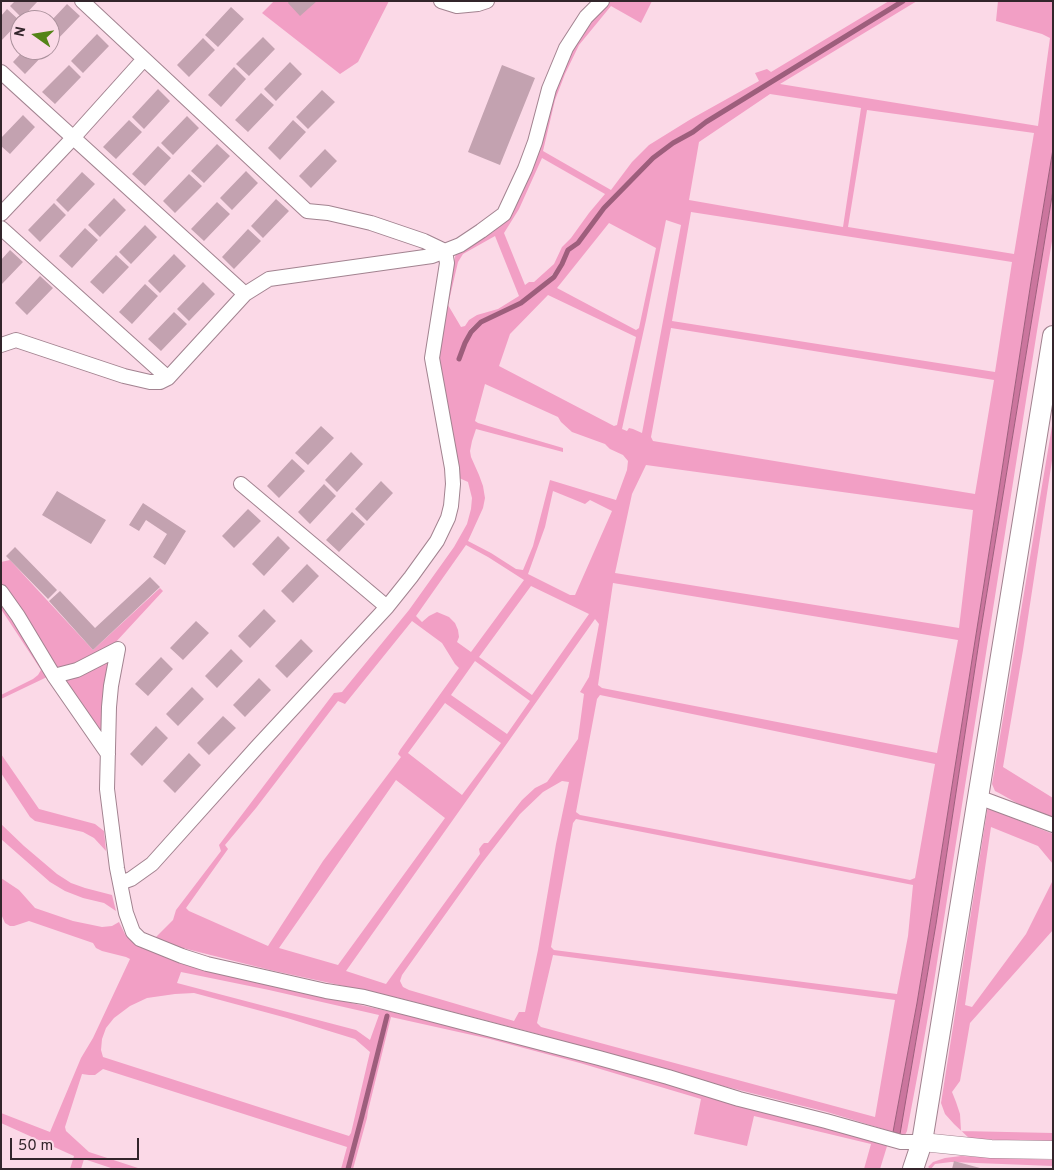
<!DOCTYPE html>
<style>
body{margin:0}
#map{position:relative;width:1054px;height:1170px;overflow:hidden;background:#fbd9e7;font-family:Overpass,sans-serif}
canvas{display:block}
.frame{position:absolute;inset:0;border:2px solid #32252b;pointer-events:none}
.north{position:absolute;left:10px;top:10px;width:50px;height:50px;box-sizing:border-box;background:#fbd9e7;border:1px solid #ab919c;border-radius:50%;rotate:283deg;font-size:14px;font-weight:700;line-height:20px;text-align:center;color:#32252b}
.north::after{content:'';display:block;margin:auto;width:18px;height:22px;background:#538417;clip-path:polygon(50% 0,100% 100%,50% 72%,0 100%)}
.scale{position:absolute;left:10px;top:1138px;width:129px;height:22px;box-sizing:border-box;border:2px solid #32252b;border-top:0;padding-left:6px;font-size:15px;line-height:18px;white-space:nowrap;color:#32252b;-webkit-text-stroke:4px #fbd9e7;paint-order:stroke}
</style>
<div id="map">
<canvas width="1054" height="1170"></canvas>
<div class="frame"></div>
<div class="north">N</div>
<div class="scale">50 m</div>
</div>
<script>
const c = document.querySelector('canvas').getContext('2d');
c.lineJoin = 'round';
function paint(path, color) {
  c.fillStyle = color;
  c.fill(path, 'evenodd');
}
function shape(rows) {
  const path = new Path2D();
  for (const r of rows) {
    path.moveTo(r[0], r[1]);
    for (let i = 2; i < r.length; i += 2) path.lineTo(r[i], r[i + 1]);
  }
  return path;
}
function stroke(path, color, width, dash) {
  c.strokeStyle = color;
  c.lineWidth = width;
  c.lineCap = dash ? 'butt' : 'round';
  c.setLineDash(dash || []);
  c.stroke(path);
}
paint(shape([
 [274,1,389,1,358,62,340,74,262,13],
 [609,1,652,1,641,23,611,6,579,45,565,74,555,100,543,151,611,190,632,162,649,145,691,119,759,81,755,73,767,69,771,72,889,1,900,1,705,120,692,130,672,141,652,157,616,193,577,242,567,249,560,264,552,275,520,302,480,320,469,330,463,343,458,359,460,360,466,344,472,333,481,323,522,304,555,278,563,265,569,251,579,244,596,221,618,195,654,159,674,144,694,133,706,123,905,1,917,1,780,84,1038,126,1050,38,1042,34,996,21,998,1,1053,1,1053,149,1031,282,998,496,935,893,917,1003,893,1132,827,1112,715,1084,530,1032,399,998,270,970,167,944,155,938,173,920,176,910,221,851,219,845,334,693,342,692,409,610,454,547,467,524,471,509,472,498,468,482,457,477,436,359,441,318,456,253,493,232,506,218,556,83,581,34],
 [770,94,861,108,843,227,689,200,699,142],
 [867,110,1034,133,1014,254,848,227],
 [542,158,605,194,589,213,571,238,562,247,554,264,534,282,529,282,525,285,504,233,519,209],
 [691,212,1012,262,995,372,672,321],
 [666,220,681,225,642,433,633,429,629,428,627,431,622,429,646,320],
 [609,223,656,248,639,328,636,330,557,288],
 [495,236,519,296,498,309,477,315,469,320,465,326,461,327,448,305,458,262,463,254],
 [548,295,636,337,617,425,614,426,499,366,510,334],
 [671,328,994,380,975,494,653,441,651,437],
 [485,384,558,417,561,422,572,432,605,444,610,449,623,455,628,461,627,470,616,500,550,480,533,546,523,570,516,569,491,553,468,541,483,508,485,498,483,486,479,475,471,457,470,451,472,441,476,429,563,452,563,448,478,423,475,421],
 [646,465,973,510,959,628,615,573,632,494],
 [553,491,585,504,590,500,612,511,575,595,570,595,528,574,545,527],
 [466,545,488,557,524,580,471,652,457,642,459,637,458,630,455,623,449,617,437,612,429,616,422,622,416,616],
 [613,583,958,640,937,753,602,688,598,685],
 [531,586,589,614,532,695,479,657],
 [595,619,599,624,589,677,580,692,584,694,578,739,547,782,535,788,522,800,488,843,484,843,482,845,479,849,480,854,386,984,346,971],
 [412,621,442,643,455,664,459,668,400,750,398,754,401,757,323,861,268,946,189,911,186,908,228,849,225,845,256,808,338,701,345,704],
 [475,661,530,701,507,734,451,695],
 [600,695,935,764,915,878,910,880,670,832,580,815,576,812,597,699],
 [445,703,501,743,462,795,408,753],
 [396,780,445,818,338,965,279,948],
 [562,781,569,782,556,844,538,950,525,1012,519,1012,514,1021,409,990,403,987,400,981,402,975,482,863,520,814,543,792],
 [576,819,913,885,908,936,897,994,554,950,551,947,573,823],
 [553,955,895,1000,875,1117,541,1027,537,1023],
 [1053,190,1053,235,1037,331,933,988,920,1062,907,1131,905,1135,900,1134,902,1115,912,1064,936,924,980,635],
 [1053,420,1053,454,1023,650,1003,767,1053,798,1053,820,1031,811,999,793,995,791,992,784],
 [10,560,93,650,160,588,163,591,114,644,92,658,58,669,1,588,1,562],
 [1,600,47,677,1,699,1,695,33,679,38,675,41,670,1,609],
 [112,656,102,741,67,685,67,680],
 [1,754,39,809,95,824,104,831,106,851,94,838,83,832,35,821,30,817,1,773],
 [988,805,994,807,1008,816,1053,834,1053,864,1038,846,991,827,965,1005,972,1007,1026,934,1053,880,1053,930,970,1023,960,1081,952,1092,956,1102,960,1114,961,1131,1053,1133,1053,1142,970,1139,954,1124,945,1114,941,1103],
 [1,824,24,846,57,874,71,883,85,888,112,895,116,911,104,903,83,898,65,891,50,882,1,839],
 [1,878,19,890,35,908,73,921,102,927,112,926,119,922,125,934,134,942,293,990,473,1030,888,1143,880,1169,864,1169,871,1144,754,1116,747,1146,694,1134,701,1099,580,1063,490,1039,391,1017,368,1111,367,1118,353,1169,349,1169,364,1116,388,1017,387,1015,386,1016,361,1116,347,1169,341,1169,347,1147,103,1069,95,1075,89,1075,82,1074,65,1127,66,1131,89,1152,141,1169,114,1169,84,1159,81,1169,70,1169,74,1156,1,1123,1,1113,50,1132,81,1058,93,1038,130,959,126,957,102,951,96,948,93,943,29,921,14,926,10,926,5,923,1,914],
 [181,972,269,990,379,1015,370,1040,356,1030,177,983],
 [194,993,287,1018,355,1039,370,1052,351,1133,349,1136,103,1057,101,1050,102,1039,106,1028,114,1018,130,1006,147,998,175,994],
 [961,1156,1053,1160,1053,1166,951,1162,935,1164,931,1169,928,1167,933,1162,945,1158]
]), '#f29fc5');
const water = shape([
 [1053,149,1053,190,980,635,936,924,900,1134,893,1132,917,1003,935,893,998,496,1031,282,1053,149]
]);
paint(water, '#cb769e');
stroke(water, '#9d5e7c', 1);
stroke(shape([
 [459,359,465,343,471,332,481,322,521,303,554,277,562,264,568,250,578,243,604,208,653,158,673,143,693,132,706,122,903,1],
 [348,1169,362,1116,387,1016]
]), '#9d5e7c', 5);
paint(shape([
 [15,1,38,1,22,18,10,6],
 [289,1,317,1,300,16,288,3],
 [67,4,80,16,53,44,50,40,50,22],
 [231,7,244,19,218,47,205,35],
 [7,9,20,21,1,41,1,16],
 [97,34,109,46,83,73,71,61],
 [263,37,275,49,249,76,236,64],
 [203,38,215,50,189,77,177,65],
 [24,50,48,50,25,74,13,62],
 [290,62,302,74,276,101,264,89],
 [69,65,81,77,55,104,42,92],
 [502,65,535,78,500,165,468,152],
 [234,67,246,79,221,107,208,95],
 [158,89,170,101,144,129,132,117],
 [322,90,335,102,308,129,296,117],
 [261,93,274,105,248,132,235,120],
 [23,115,35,127,10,154,1,146,1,138],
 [187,116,199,128,173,155,161,143],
 [129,120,142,132,116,159,103,147],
 [293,120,306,132,280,160,268,148],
 [217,144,230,156,204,183,191,171],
 [158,146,171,158,145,186,132,174],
 [325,149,337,161,311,188,299,176],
 [246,171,258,183,232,210,220,198],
 [82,172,95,184,68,212,56,200],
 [189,174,202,186,175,213,163,201],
 [114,198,126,210,100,237,88,225],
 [276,199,289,211,263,238,251,226],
 [217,202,230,214,204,241,191,229],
 [54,203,66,215,40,242,28,230],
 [145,225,157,237,131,264,119,252],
 [85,228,98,240,72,268,59,256],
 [248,229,261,241,234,269,222,257],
 [10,250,23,262,1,285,1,260],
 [174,254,186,266,160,293,148,281],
 [116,255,129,267,103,294,90,282],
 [40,276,53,288,27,315,15,303],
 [203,282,215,294,189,321,177,309],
 [145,284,158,296,132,324,119,312],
 [174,312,187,324,161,351,148,339],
 [321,426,334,438,308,465,295,453],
 [351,452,363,464,337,492,325,480],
 [292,459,305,471,279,498,267,486],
 [381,481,393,493,367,521,355,509],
 [324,484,336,496,310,524,298,512],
 [57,491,106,520,91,544,42,515],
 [143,503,186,531,165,565,153,557,167,534,146,520,139,531,129,525],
 [248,509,261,521,234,548,222,536],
 [352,512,365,524,339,552,326,540],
 [278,536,290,548,264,576,252,564],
 [15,547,57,590,48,599,6,556],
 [307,564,319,576,293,603,281,591],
 [150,577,160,587,93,650,49,601,60,591,95,628],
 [264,609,276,621,250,648,238,636],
 [196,621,209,633,183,660,170,648],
 [301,639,313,651,287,678,275,666],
 [231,649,243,661,217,688,205,676],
 [161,657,173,669,148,696,135,684],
 [259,678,271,690,245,717,233,705],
 [192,687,204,699,178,726,166,714],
 [223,716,236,728,209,755,197,743],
 [156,726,168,738,142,766,130,754],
 [189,753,201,765,175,793,163,781],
 [954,1161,980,1168,980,1169,952,1169]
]), '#c3a2b0');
const minor = shape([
 [82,1,307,211,328,213,371,223,424,241,445,251,447,263,432,358,452,468,453,484,451,506,448,518,437,541,411,577,387,607,257,747,152,864,131,879,120,883],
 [441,1,457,6,478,4,487,1],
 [1,72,245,294],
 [1,214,73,138,144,59],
 [1,228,168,378],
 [1,345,16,340,124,376,150,382,160,382,168,378,245,294,269,279,432,256,460,245,481,231,504,214,525,169,535,142,549,89,566,48,586,17,602,1],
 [241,484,387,607],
 [1,592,18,616,54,676,108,754],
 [54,676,77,670,118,649,111,686,109,707,107,789,117,868,126,913,133,932,140,939,182,956,207,964,326,991,364,997,419,1011,599,1058,668,1077,739,1099,826,1121,901,1142,922,1142],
 [978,797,1053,825]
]);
const tertiary = shape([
 [922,1142,991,1149,1053,1150]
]);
const secondary = shape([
 [913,1169,922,1142,1053,336]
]);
stroke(minor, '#a28390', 16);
stroke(tertiary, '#a28390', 19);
stroke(secondary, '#a28390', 22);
stroke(minor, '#fff', 14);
stroke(tertiary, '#fff', 18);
stroke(secondary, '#fff', 20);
</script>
